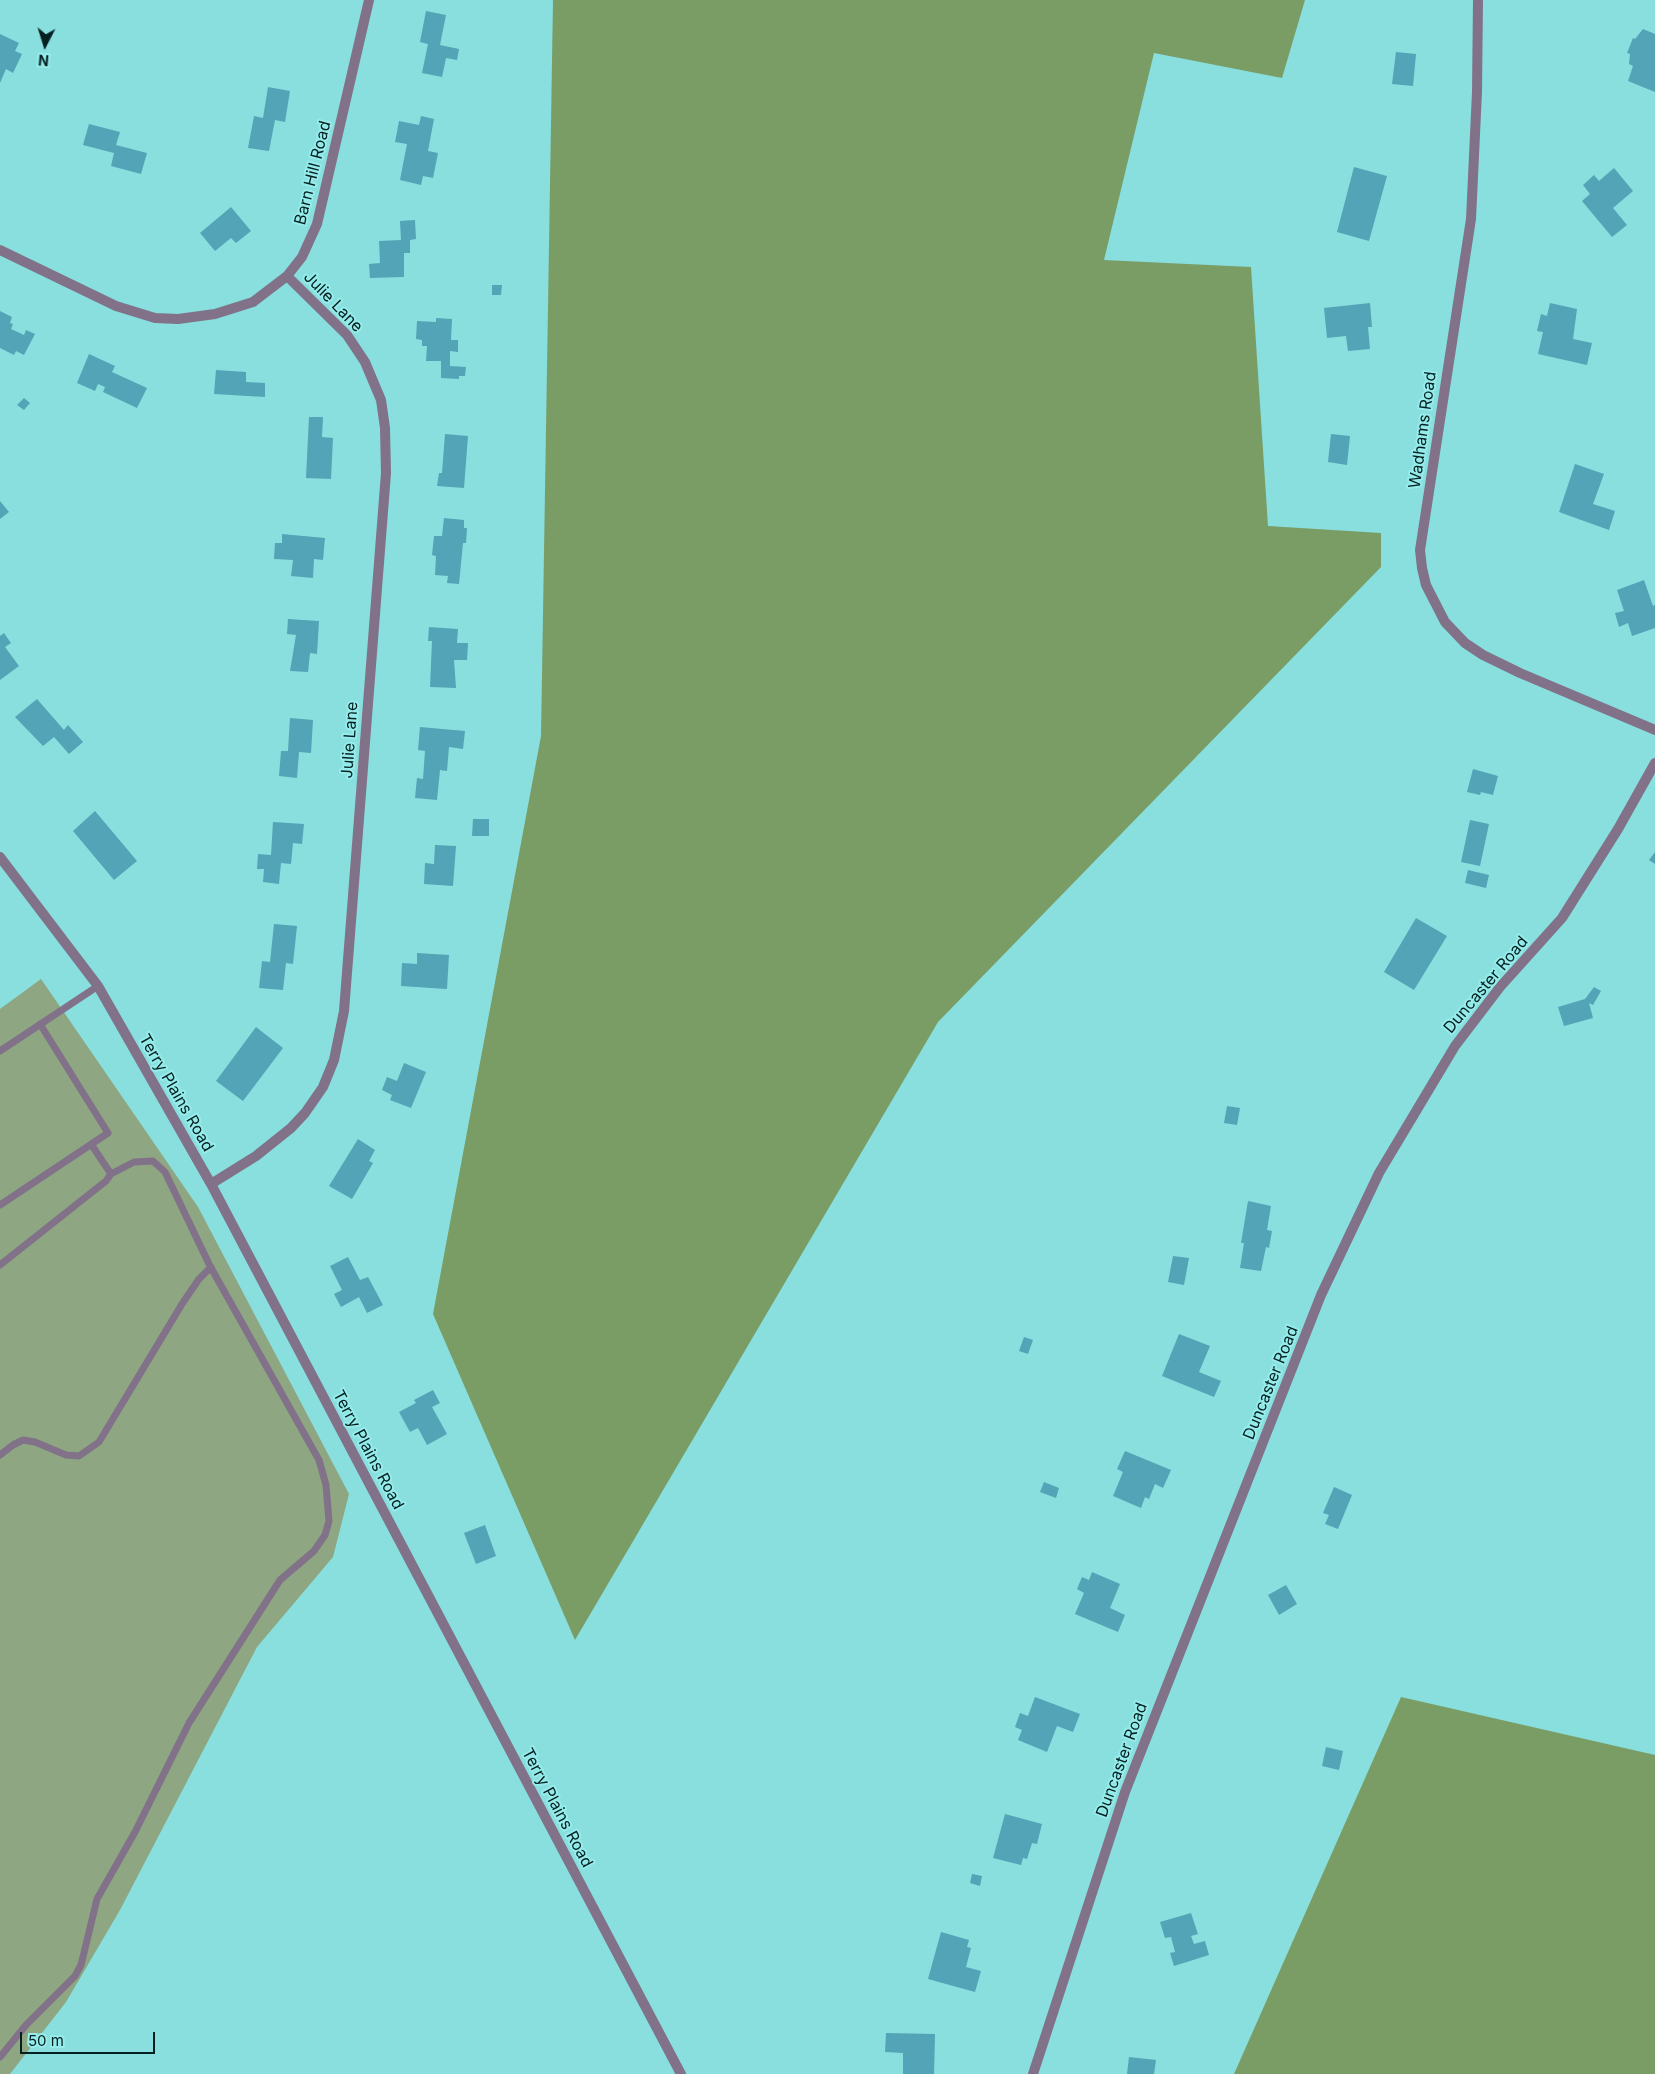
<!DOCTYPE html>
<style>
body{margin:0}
#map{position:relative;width:1655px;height:2074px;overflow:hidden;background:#88dfde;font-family:Inter,sans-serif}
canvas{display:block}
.north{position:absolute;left:20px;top:20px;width:50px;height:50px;-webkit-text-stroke:4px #95eceb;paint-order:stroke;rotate:185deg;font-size:14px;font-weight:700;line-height:20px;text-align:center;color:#042020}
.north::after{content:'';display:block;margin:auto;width:18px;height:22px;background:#042020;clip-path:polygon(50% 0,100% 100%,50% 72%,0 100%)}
.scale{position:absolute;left:20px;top:2032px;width:135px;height:22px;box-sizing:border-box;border:2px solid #042020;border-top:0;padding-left:6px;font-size:15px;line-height:18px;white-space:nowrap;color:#042020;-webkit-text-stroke:4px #95eceb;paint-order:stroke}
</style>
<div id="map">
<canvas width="1655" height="2074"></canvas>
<div class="north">N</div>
<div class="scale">50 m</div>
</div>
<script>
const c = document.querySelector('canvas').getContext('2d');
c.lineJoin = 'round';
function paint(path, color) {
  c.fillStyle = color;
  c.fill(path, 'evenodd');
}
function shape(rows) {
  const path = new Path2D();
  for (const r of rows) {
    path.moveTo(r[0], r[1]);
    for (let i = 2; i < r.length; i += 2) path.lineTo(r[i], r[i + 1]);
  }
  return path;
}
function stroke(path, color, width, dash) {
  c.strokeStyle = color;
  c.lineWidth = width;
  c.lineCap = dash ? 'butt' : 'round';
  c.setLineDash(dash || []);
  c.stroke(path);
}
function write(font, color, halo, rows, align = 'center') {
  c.font = font + ' Inter,sans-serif';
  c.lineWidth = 4;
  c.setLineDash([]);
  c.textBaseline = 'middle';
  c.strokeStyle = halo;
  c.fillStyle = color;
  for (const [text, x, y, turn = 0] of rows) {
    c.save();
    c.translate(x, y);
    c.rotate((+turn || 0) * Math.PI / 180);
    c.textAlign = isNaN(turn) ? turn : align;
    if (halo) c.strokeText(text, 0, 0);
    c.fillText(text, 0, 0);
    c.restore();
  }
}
paint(shape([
 [41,979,198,1207,349,1494,333,1557,257,1647,120,1910,66,2002,10,2074,0,2074,0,1009]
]), '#8ea682');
paint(shape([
 [553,0,1305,0,1282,78,1154,53,1104,260,1251,267,1268,526,1381,533,1381,567,938,1022,575,1640,433,1314,541,736],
 [1401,1697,1655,1755,1655,2074,1234,2074]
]), '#7a9d66');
paint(shape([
 [426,11,446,15,440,45,459,49,457,60,446,58,442,77,422,73,428,44,420,42],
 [1643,29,1655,34,1655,92,1628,81,1633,66,1629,64,1630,54,1627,53,1633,38,1635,39],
 [0,34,19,43,15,51,22,54,13,73,6,69,0,83],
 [1396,52,1416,54,1413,86,1392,84],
 [268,87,290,91,285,122,275,120,269,151,248,148,254,116,263,118],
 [421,116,434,119,428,151,438,153,433,178,423,176,421,185,400,180,407,144,395,142,399,121,419,125],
 [89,124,120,132,116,145,147,153,141,174,111,166,114,153,83,145],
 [1354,167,1387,176,1369,241,1337,232],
 [1614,168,1633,191,1613,208,1627,225,1612,237,1582,201,1590,194,1583,185,1594,175,1599,181],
 [231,207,251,231,236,243,231,238,215,251,200,233],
 [415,220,416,239,410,240,410,253,404,253,404,277,370,278,369,264,380,263,379,241,401,240,400,221],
 [492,285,502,285,501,295,492,295],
 [1370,303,1372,327,1368,327,1370,349,1348,351,1346,336,1327,338,1324,308],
 [1550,303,1577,309,1573,339,1592,343,1587,365,1538,354,1543,332,1537,331,1541,314,1547,316],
 [0,311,12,317,10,323,13,324,11,329,24,335,26,330,35,334,24,355,16,351,14,355,0,348],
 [436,318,452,319,451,340,458,340,458,352,450,351,450,366,466,367,465,376,459,376,459,379,441,378,441,361,426,361,427,346,422,346,422,340,416,339,417,321,436,322],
 [89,354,115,366,112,372,147,388,137,408,103,392,105,387,98,384,95,391,77,383],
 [216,370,246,372,246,382,265,383,265,397,214,394],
 [24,398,30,403,24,410,17,405],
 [309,417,323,417,322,437,333,438,331,479,306,478],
 [445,434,468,436,464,488,437,486,439,473,442,473],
 [1331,434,1350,436,1347,465,1328,462],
 [1575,464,1604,474,1593,504,1615,511,1609,530,1559,512],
 [0,501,9,512,0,519],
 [444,518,464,520,464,528,467,528,466,543,463,543,459,584,447,583,448,576,435,575,436,556,432,555,434,536,442,536],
 [282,534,325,538,323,560,314,559,313,578,291,576,293,560,274,559,275,543,282,543],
 [1644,580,1653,606,1655,605,1655,628,1632,636,1628,623,1619,627,1615,613,1624,611,1617,590],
 [288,619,319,621,317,654,310,653,308,672,290,671,296,635,287,634],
 [429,627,458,629,457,643,468,643,467,660,454,660,456,688,430,687,432,641,428,641],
 [4,633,11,643,5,647,19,666,0,680,0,636],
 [37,699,64,730,68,725,83,742,69,754,54,737,43,746,15,717],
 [290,718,313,720,311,753,299,752,297,778,279,776,281,751,288,751],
 [420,727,465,731,463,749,449,747,447,771,440,770,437,800,415,798,417,778,423,779,425,751,418,750],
 [1473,769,1498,776,1493,795,1481,792,1480,795,1467,792],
 [95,811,137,861,114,880,73,831],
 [473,819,489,819,489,836,472,836],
 [1470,820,1489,824,1480,866,1461,862],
 [273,822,304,824,302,844,293,843,291,864,281,863,279,884,263,882,264,869,257,869,258,854,271,855],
 [435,845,456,846,453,886,424,884,425,863,434,864],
 [1655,852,1655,864,1649,860],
 [1468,870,1489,875,1486,888,1465,883],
 [1416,918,1447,936,1414,990,1384,972],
 [274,924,297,926,293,964,286,963,283,990,259,988,262,961,270,962],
 [417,953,449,955,447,989,401,986,402,963,417,964],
 [1594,987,1601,991,1593,1005,1589,1003,1593,1018,1564,1026,1558,1007,1585,999],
 [256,1027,283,1048,243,1101,216,1081],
 [404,1063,426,1072,411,1108,390,1100,392,1095,382,1090,387,1077,397,1081],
 [1227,1106,1240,1108,1237,1125,1224,1123],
 [358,1139,375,1150,369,1161,373,1163,352,1199,329,1186],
 [1248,1201,1271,1206,1267,1230,1272,1231,1269,1248,1266,1247,1261,1271,1240,1268,1244,1243,1241,1243],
 [1173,1256,1189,1258,1184,1285,1168,1282],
 [348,1257,360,1280,368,1277,383,1305,367,1313,359,1297,341,1307,334,1294,342,1290,330,1266],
 [1179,1334,1210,1346,1199,1372,1221,1381,1214,1397,1162,1376],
 [1024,1337,1033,1340,1028,1354,1019,1351],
 [433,1390,440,1403,432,1407,447,1434,427,1445,418,1428,410,1432,399,1412,416,1403,414,1400],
 [1125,1451,1171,1470,1163,1488,1155,1484,1149,1499,1145,1497,1141,1508,1113,1496,1123,1472,1117,1469],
 [1044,1482,1059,1488,1056,1498,1040,1492],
 [1334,1487,1352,1495,1338,1529,1325,1524,1329,1515,1323,1513],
 [485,1525,496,1556,476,1564,464,1533],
 [1092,1572,1120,1584,1110,1608,1125,1615,1118,1632,1075,1614,1084,1593,1077,1589,1082,1577,1089,1580],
 [1286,1585,1297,1604,1279,1615,1268,1595],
 [1035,1697,1080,1714,1073,1732,1057,1726,1047,1752,1018,1740,1022,1730,1015,1727,1020,1713,1028,1716],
 [1326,1747,1343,1751,1339,1770,1322,1766],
 [1005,1814,1042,1824,1037,1844,1032,1843,1027,1859,1023,1858,1021,1865,993,1858],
 [972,1874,982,1876,980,1886,970,1883],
 [1191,1913,1198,1934,1191,1936,1194,1944,1205,1941,1209,1955,1174,1966,1170,1953,1175,1952,1171,1937,1165,1938,1160,1922],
 [941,1932,969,1940,967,1947,971,1948,966,1967,981,1971,975,1992,928,1979],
 [886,2033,935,2034,934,2074,903,2074,903,2053,885,2052],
 [1129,2057,1156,2060,1154,2074,1127,2074]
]), '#52a4b6');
stroke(shape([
 [0,1051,98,986],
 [0,1205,108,1133,40,1024],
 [0,1265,106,1181,111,1174,91,1144],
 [0,1455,13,1445,23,1440,35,1442,66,1455,79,1456,99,1442,182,1304,199,1279,211,1267],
 [0,2057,26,2025,75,1976,81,1965,97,1899,135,1832,189,1723,280,1580,314,1551,325,1535,329,1521,326,1485,319,1460,210,1266,165,1172,153,1161,134,1162,111,1174]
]), '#817289', 7);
stroke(shape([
 [1478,0,1477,92,1471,219,1420,550,1422,568,1426,585,1445,622,1465,643,1483,655,1520,673,1655,730],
 [0,250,116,306,155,318,178,319,215,314,253,302,287,276,302,257,317,224,369,0],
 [0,857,98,986,211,1184,681,2074],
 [211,1184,256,1156,291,1128,305,1113,323,1087,334,1060,344,1011,386,473,385,428,381,400,365,362,347,335,287,276]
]), '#817289', 10);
stroke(shape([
 [1033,2074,1125,1792,1321,1295,1379,1173,1455,1046,1500,987,1562,918,1618,829,1655,763]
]), '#817289', 10);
write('16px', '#042020', '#95eceb', [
 ["Barn Hill Road",313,173,-76],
 ["Julie Lane",333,302,46],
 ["Wadhams Road",1423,430,-82],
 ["Julie Lane",350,740,-86],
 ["Duncaster Road",1486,985,-50],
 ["Terry Plains Road",176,1093,60],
 ["Duncaster Road",1271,1383,-68],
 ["Terry Plains Road",368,1450,62],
 ["Duncaster Road",1122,1760,-70],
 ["Terry Plains Road",557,1808,62]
]);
</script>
